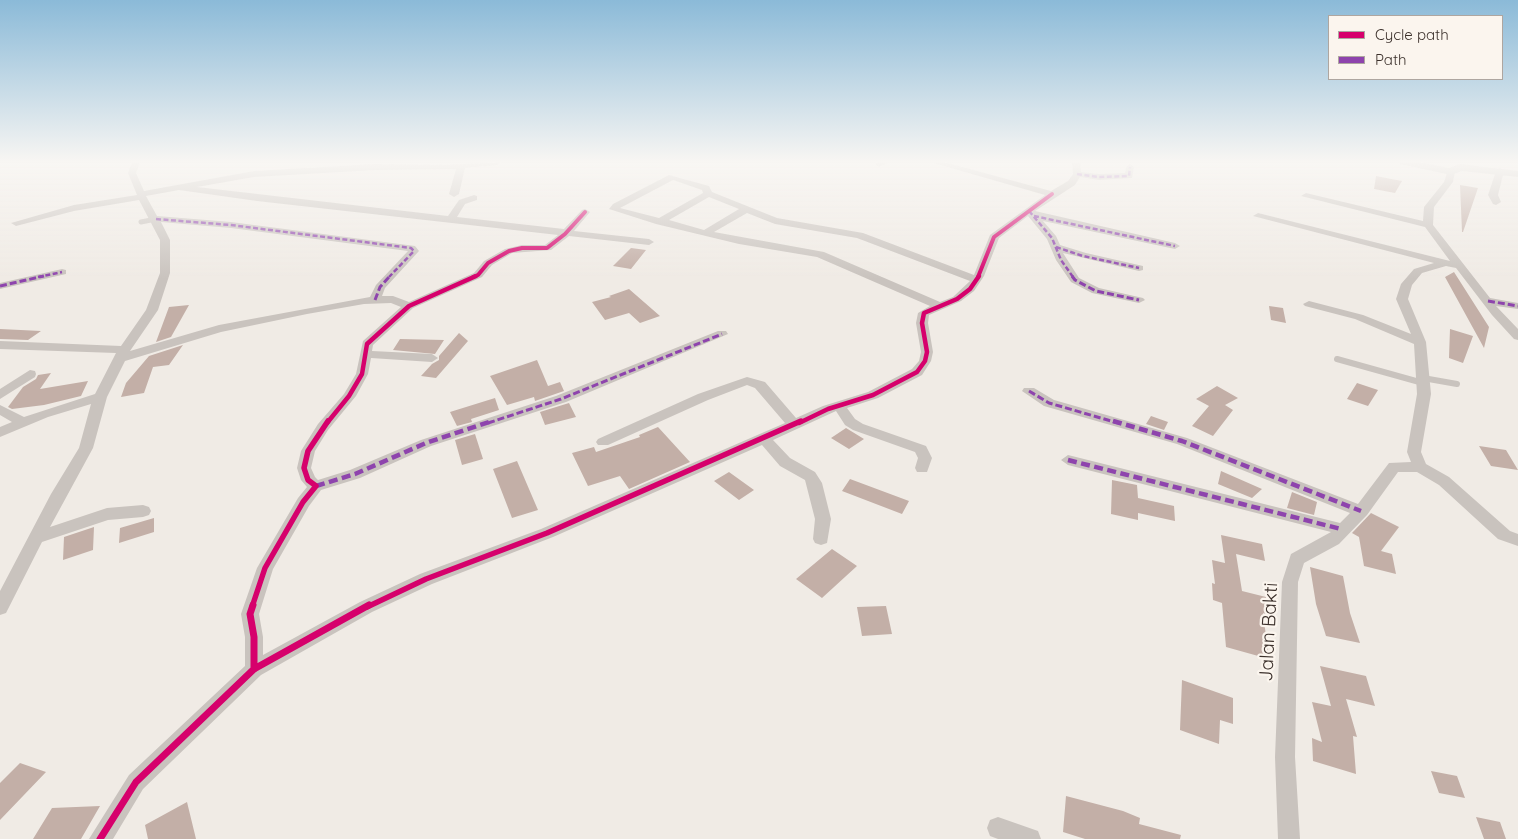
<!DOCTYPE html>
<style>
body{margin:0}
#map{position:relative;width:1518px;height:839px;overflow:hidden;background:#f0ebe5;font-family:Quicksand,sans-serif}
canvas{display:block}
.legend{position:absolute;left:1328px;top:15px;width:175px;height:65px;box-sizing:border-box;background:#fbf5ee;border:1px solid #aea6a0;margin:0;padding:6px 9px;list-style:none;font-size:15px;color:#3b302b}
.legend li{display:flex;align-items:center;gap:10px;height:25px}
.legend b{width:25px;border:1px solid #aea6a0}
</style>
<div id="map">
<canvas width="1518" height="839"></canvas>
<ul class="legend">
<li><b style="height:6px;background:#d6006c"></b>Cycle path</li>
<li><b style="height:6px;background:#8e44ad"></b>Path</li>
</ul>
</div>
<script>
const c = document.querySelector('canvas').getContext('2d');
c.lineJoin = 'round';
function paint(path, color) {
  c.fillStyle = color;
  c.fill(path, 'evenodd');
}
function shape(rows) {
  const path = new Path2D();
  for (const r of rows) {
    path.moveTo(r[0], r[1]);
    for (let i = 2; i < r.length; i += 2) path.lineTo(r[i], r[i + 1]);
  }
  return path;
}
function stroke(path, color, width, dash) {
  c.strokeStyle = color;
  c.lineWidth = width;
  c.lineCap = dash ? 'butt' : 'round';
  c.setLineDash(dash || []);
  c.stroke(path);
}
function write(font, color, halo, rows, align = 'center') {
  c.font = font + ' Quicksand,sans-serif';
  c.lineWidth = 4.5;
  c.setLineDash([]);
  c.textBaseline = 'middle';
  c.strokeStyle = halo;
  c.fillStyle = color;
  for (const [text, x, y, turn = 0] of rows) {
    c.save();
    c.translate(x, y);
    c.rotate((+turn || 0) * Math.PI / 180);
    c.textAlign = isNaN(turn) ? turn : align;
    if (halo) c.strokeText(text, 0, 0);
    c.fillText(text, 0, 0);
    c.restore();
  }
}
paint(shape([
 [1376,176,1402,181,1395,193,1374,189],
 [1460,185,1478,188,1463,232,1462,232],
 [631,248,646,250,631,269,613,266],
 [1454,272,1489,327,1484,348,1445,277],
 [629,289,660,316,640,323,629,313,605,320,592,302,611,297,609,296],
 [189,305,171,337,156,342,169,307],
 [1269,306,1283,308,1286,323,1271,320],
 [0,329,41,331,28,340,0,339],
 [1450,329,1473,336,1463,363,1449,358],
 [459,333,468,341,436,378,421,376,432,364,439,360,439,356],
 [400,339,444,340,435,354,393,350],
 [183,345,169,365,153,367,144,393,121,397,126,383,149,356],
 [537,360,548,386,560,382,564,391,535,401,534,397,507,405,490,376],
 [51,373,40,389,88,381,81,396,44,405,12,409,8,407,23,387,36,379,38,375],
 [1357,383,1378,390,1368,406,1347,399],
 [1217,386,1238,398,1225,405,1233,410,1213,436,1192,426,1209,406,1196,399],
 [495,398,499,410,471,419,472,422,457,426,450,412],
 [569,403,576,417,545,425,540,412],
 [1151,416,1168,422,1164,430,1146,424],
 [658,427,690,462,629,489,620,476,588,486,572,453,594,447,596,452,640,437,639,435],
 [846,428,864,439,849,449,831,438],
 [475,434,483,459,462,465,455,440],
 [1479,446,1506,450,1518,470,1491,466],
 [517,461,538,510,512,518,493,469],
 [1221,471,1262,489,1252,498,1218,484],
 [729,472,754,490,739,500,714,481],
 [850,479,909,501,902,514,842,491],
 [1112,480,1137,485,1138,498,1174,506,1175,521,1138,513,1138,520,1111,514],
 [1292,492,1317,502,1314,515,1287,508],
 [1371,513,1399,527,1381,551,1392,554,1396,574,1364,566,1359,537,1352,533],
 [154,518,154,532,119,543,120,528],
 [94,527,93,550,63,560,64,537],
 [1221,535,1262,544,1265,561,1236,554,1242,591,1266,597,1268,615,1263,613,1269,659,1226,647,1222,603,1213,600,1212,583,1215,584,1212,560,1225,563],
 [832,549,857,566,822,598,796,579],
 [1310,567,1343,576,1350,613,1360,643,1326,636,1316,604],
 [886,606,892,634,862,636,857,607],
 [1320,666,1366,676,1375,706,1346,699,1357,737,1353,736,1356,774,1313,761,1312,738,1322,742,1312,702,1331,706],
 [1182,680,1233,698,1233,724,1220,720,1219,744,1180,730],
 [20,763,46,772,0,820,0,783],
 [1431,771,1457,776,1465,798,1439,793],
 [1066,796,1123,811,1140,818,1139,824,1181,835,1180,839,1085,839,1063,832],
 [187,802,196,839,148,839,145,825],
 [100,806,81,839,33,839,52,808],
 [1476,817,1500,822,1506,839,1484,839]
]), '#c3afa7');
stroke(shape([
 [141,222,156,219]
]), '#c9c3be', 5);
stroke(shape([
 [1337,359,1423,383],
 [1423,378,1457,384]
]), '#c9c3be', 6);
paint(shape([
 [132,162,140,162,136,173,144,191,254,171,376,164,446,165,501,162,497,165,465,168,459,194,454,197,449,194,456,169,376,170,254,177,197,187,448,216,459,200,474,195,477,196,477,200,465,204,457,217,564,229,582,210,585,209,590,212,574,231,649,239,654,242,649,245,569,236,551,250,512,253,492,265,482,277,413,308,373,345,372,351,432,354,438,358,432,362,371,358,368,374,356,396,328,430,315,451,311,468,315,477,318,480,350,470,421,440,556,396,718,331,726,331,728,334,566,402,431,446,360,478,321,490,309,506,273,569,259,614,263,637,263,655,360,602,420,574,541,529,785,423,755,388,747,385,708,400,608,445,598,445,596,442,598,439,698,394,747,377,765,382,796,418,823,406,868,392,912,369,919,361,921,352,916,323,918,313,930,306,817,257,739,244,656,224,609,209,613,204,669,175,709,186,712,192,777,218,863,233,974,275,990,235,1045,195,930,162,944,162,1051,191,1068,181,1073,174,1072,162,1080,162,1081,172,1099,174,1125,173,1126,167,1130,164,1134,167,1132,178,1099,180,1080,177,1075,185,1035,211,1175,243,1180,246,1175,249,1043,221,1056,236,1060,245,1086,253,1143,266,1143,270,1139,271,1063,253,1079,278,1099,288,1143,298,1145,300,1139,303,1092,293,1071,282,1056,260,1047,239,1028,216,999,238,984,276,974,291,961,301,929,315,928,323,933,352,931,361,922,375,878,398,847,408,855,419,863,424,926,446,932,458,927,472,917,472,915,468,918,458,915,452,853,430,845,425,836,411,773,440,790,458,815,472,822,483,831,519,827,543,821,545,815,543,813,539,815,519,805,480,780,466,762,445,553,537,432,584,372,612,261,675,143,789,113,839,89,839,129,775,245,666,245,637,241,614,257,568,298,498,307,487,301,480,297,468,301,451,318,424,344,394,356,374,363,341,401,307,391,303,364,304,307,314,221,332,125,361,107,397,93,448,50,527,107,508,143,505,149,507,151,511,149,515,143,517,108,520,42,542,6,613,0,615,0,591,51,494,79,448,91,404,48,417,0,437,0,427,12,422,0,415,0,405,24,417,95,394,116,353,0,349,0,341,121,346,146,310,160,273,160,240,139,200,74,211,16,226,11,223,74,205,137,195,128,173,132,162],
 [673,180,702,190,703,193,659,218,620,208,673,180],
 [179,190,257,201,558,235,545,245,522,245,505,249,484,261,474,273,409,302,393,296,382,296,385,288,419,251,415,246,231,222,157,216,146,196,179,190],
 [709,197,739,209,704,230,669,220,709,197],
 [747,213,775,224,857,238,970,281,953,297,940,302,824,252,714,232,747,213],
 [161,222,231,228,408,251,376,285,370,297,219,325,130,351,158,310,170,273,170,240,161,222],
 [877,162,889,162,879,167,875,164,877,162],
 [1500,168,1504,171,1498,195,1501,202,1496,205,1493,204,1488,195,1496,171,1500,168],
 [1451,169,1455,172,1453,182,1434,207,1433,225,1490,298,1518,303,1518,309,1496,306,1518,329,1518,340,1514,339,1492,315,1456,268,1446,266,1422,273,1412,285,1408,299,1426,342,1431,394,1421,452,1426,464,1449,477,1510,531,1518,534,1518,546,1498,539,1439,485,1417,472,1398,472,1367,515,1339,544,1304,563,1298,582,1295,757,1300,839,1278,839,1275,757,1282,582,1291,554,1331,532,1068,465,1061,460,1068,455,1340,523,1350,513,1177,444,1044,406,1022,391,1024,388,1034,388,1054,400,1187,438,1358,504,1389,463,1411,462,1407,452,1417,394,1414,344,1355,319,1305,306,1303,304,1309,301,1363,315,1411,334,1396,299,1401,284,1414,269,1434,263,1253,216,1258,213,1450,261,1425,227,1301,196,1306,193,1423,221,1424,207,1444,182,1448,170,1451,169],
 [62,269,66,270,66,274,0,289,0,283,62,269],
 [30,370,35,371,36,374,35,377,0,399,0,389,30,370],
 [998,817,1038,831,1041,839,998,839,990,836,987,828,990,820,998,817]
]), '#c9c3be');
paint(shape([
 [1399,162,1419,162,1449,168,1460,164,1518,171,1518,177,1462,171,1451,175,1400,164,1399,162]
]), '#c9c3be');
stroke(shape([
 [1077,174,1099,177,1129,176,1130,167],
 [1029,211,1052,238,1061,260,1073,277],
 [1034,216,1175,246],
 [156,219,231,225,411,248,414,251,389,277],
 [1056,247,1083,256,1139,268],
 [38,277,62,272]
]), '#8e44ad', 2.5, [5, 2.5]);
stroke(shape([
 [1072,276,1075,280,1096,291,1139,300],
 [0,286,44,276],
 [375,300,380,287,390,276],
 [1488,301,1518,306],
 [1029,391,1049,403,1118,423],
 [488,423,561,399,722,334]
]), '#8e44ad', 3, [7, 3]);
stroke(shape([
 [1113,421,1182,441,1361,511],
 [1068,460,1341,529],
 [316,486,355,474,426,443,492,421]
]), '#8e44ad', 4.5, [9, 4.5]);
stroke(shape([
 [473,277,478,275,488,263,509,251,522,248,547,248,565,234,585,212],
 [978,277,994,237,1052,194]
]), '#d6006c', 4);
stroke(shape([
 [327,423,349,396,362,374,367,344,409,306,476,276],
 [799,423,828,409,873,395,917,372,925,361,927,352,922,323,924,313,957,299,970,289,979,276]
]), '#d6006c', 4.5);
stroke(shape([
 [252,607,265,568,303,502,316,486,308,480,304,468,308,451,328,421],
 [367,607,426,579,547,533,801,421]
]), '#d6006c', 5.5);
stroke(shape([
 [253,605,250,614,254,637,254,669],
 [100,839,136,782,254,669,369,605]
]), '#d6006c', 7);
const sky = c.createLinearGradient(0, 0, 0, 279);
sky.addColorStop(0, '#8bbad8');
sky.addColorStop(0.58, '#f8f6f3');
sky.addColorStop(1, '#f8f6f300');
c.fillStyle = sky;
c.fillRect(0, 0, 1518, 279);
write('19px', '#3b302b', '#fbf5ee', [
 ["Jalan Bakti",1269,632,-87]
]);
</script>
